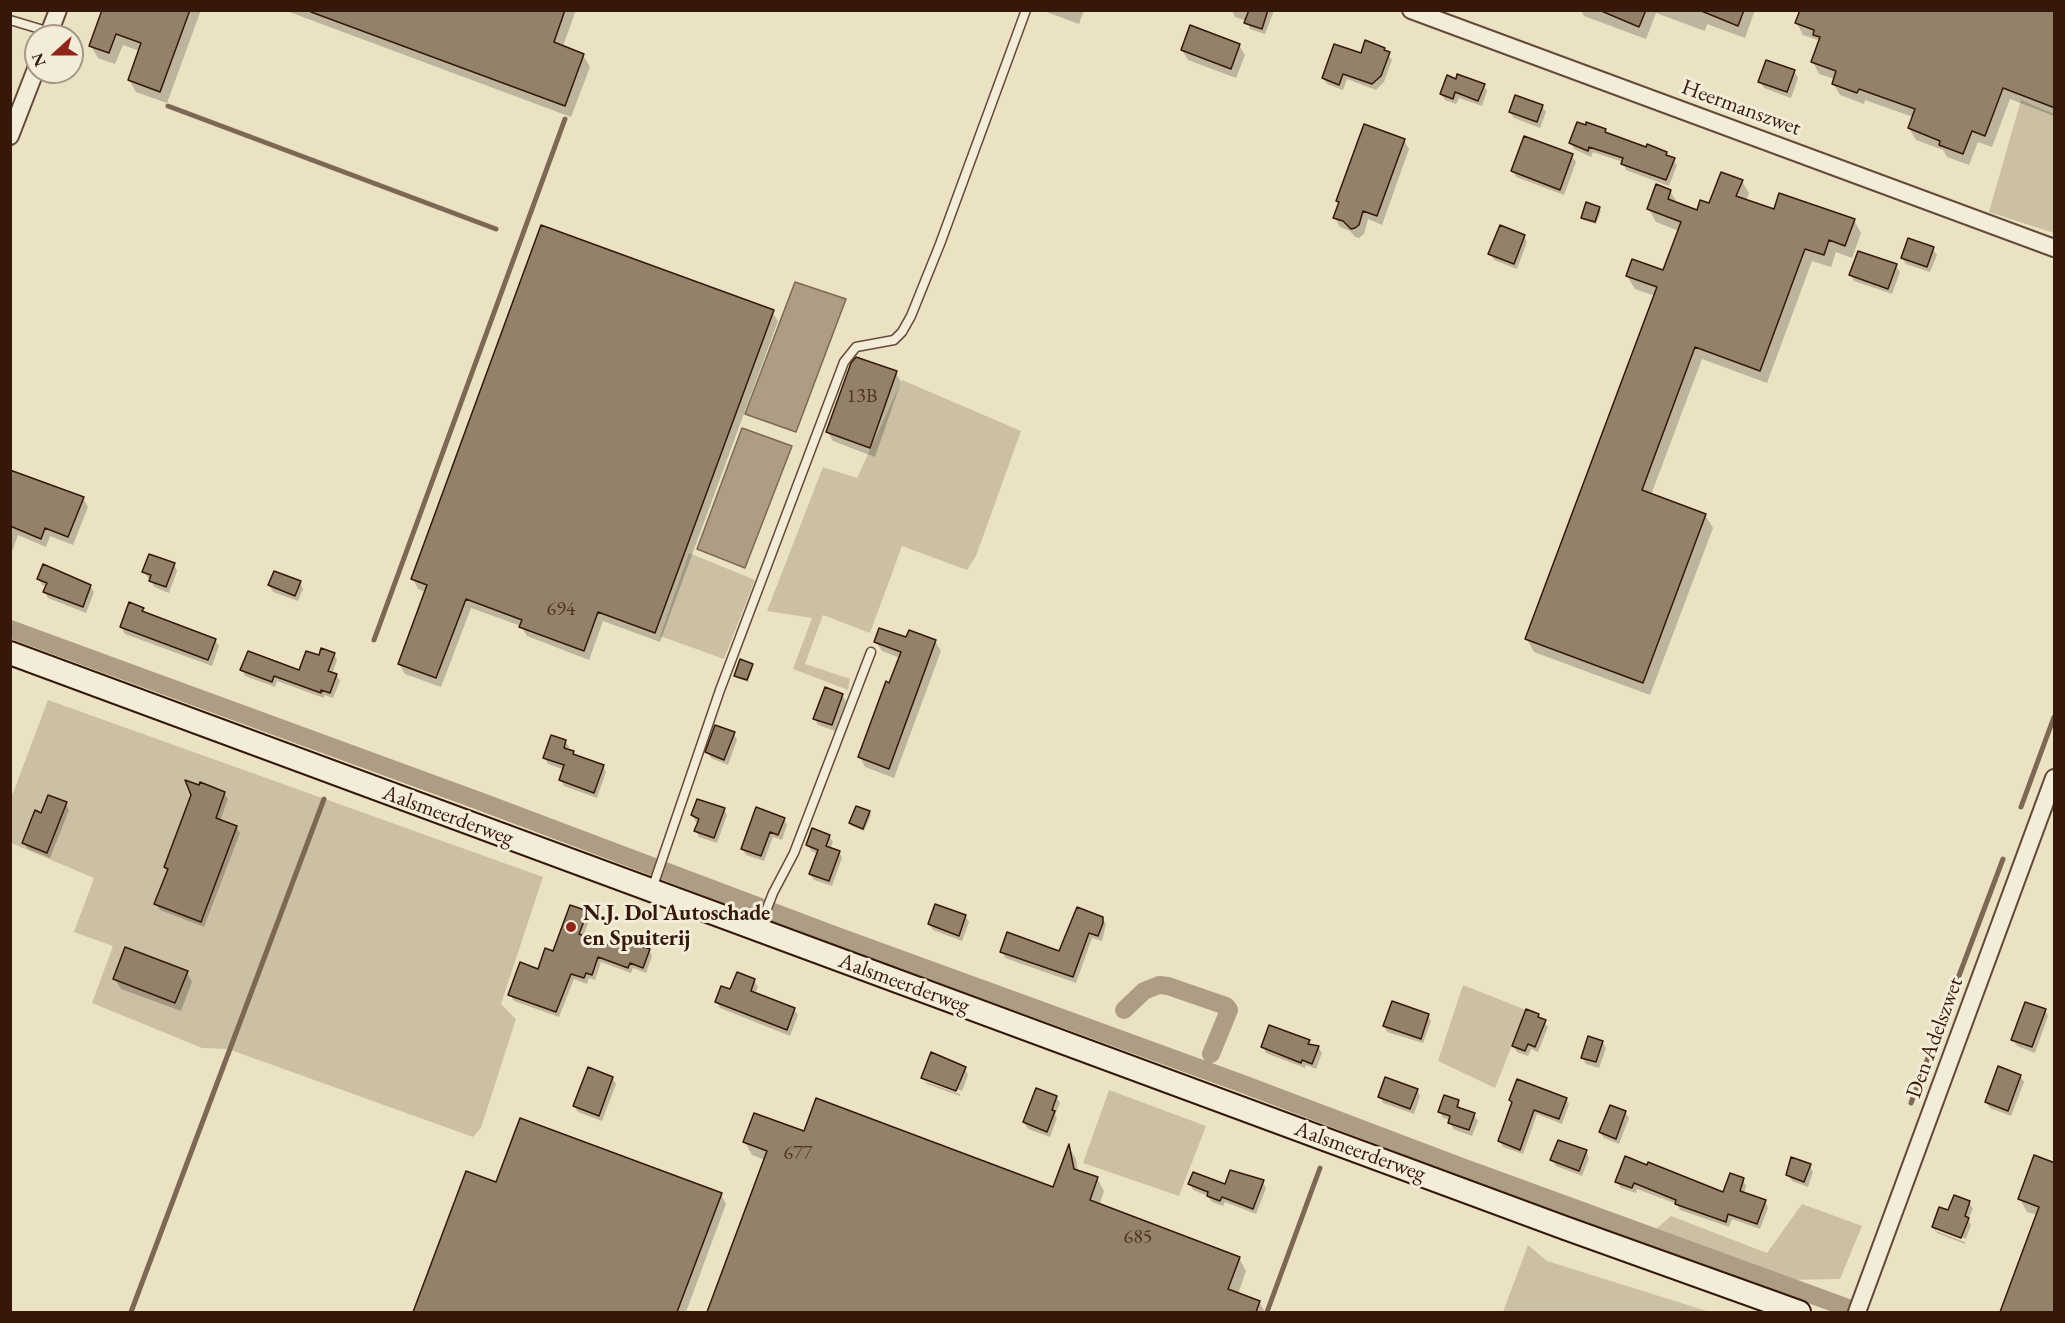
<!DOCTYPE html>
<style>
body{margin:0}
#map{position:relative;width:2065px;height:1323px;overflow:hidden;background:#ebe2c3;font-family:"EB Garamond",serif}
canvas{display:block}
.frame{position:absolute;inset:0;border:12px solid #36180a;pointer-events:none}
.north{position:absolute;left:24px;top:24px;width:60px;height:60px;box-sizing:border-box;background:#f2ecd8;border:2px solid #a79786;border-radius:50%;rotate:249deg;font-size:16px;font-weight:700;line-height:24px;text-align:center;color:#36180a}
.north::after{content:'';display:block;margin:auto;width:21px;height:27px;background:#8f2418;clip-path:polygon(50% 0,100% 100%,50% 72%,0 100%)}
</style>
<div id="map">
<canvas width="2065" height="1323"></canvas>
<div class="frame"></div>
<div class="north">N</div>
</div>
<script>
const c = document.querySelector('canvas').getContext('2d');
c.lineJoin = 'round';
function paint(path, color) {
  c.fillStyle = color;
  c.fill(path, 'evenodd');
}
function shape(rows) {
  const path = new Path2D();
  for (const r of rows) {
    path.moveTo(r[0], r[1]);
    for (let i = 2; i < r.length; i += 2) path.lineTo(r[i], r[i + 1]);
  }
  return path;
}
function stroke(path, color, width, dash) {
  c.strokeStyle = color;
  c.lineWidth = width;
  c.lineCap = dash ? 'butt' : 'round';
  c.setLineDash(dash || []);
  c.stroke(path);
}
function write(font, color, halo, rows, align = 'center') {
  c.font = font + ' "EB Garamond",serif';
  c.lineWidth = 6;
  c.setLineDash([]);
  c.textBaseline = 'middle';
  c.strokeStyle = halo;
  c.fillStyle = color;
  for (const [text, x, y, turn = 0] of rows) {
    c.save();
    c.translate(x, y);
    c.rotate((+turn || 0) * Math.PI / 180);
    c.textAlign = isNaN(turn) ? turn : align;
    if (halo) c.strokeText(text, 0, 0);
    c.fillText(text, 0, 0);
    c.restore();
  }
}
paint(shape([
 [2021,100,2054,114,2054,233,1989,212],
 [902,380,1021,431,976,556,967,570,902,546,870,633,823,615,805,664,850,679,848,690,793,669,812,618,767,611,823,467,857,478],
 [689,553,755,580,724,659,660,636],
 [48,700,543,877,501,1004,516,1019,481,1128,473,1137,228,1049,202,1048,92,1003,113,946,74,932,94,878,11,843,10,801],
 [1463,985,1526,1010,1495,1088,1438,1061],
 [1109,1090,1206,1126,1179,1196,1083,1163],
 [1802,1204,1862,1226,1840,1279,1786,1280,1655,1230,1671,1216,1767,1253],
 [1528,1245,1547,1261,1710,1312,1503,1312]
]), '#ccc0a4');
const water = shape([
 [795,282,846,299,796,432,745,414,795,282],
 [742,428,792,446,745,568,697,549,742,428]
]);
paint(water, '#ad9d84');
stroke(water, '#7d6853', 1.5);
paint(shape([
 [104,10,201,10,167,103,136,92,129,80,140,51,123,45,115,64,98,58,91,46],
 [284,10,576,10,563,46,583,55,590,67,571,117],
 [1041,10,1084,10,1079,24],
 [1232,10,1272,10,1273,13,1265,34,1250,29,1247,21,1235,17],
 [1581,10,1755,10,1745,38,1707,24,1705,31,1656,13,1646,39,1584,16],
 [2054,10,2054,116,2010,99,1992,147,1978,142,1969,165,1947,157,1943,150,1916,140,1909,128,1913,117,1865,100,1864,104,1840,95,1833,83,1835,79,1819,74,1813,62,1819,43,1818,40,1803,35,1797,23],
 [1239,45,1245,55,1236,78,1188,60,1182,50],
 [1383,49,1392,60,1384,82,1376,90,1347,79,1343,90,1327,84,1323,78,1362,54],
 [1794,71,1798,78,1791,98,1764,88,1760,82],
 [1484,85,1487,91,1482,106,1459,98,1456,104,1445,100,1441,94],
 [1542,106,1546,112,1540,128,1514,118,1510,112],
 [1605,130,1607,135,1647,149,1666,153,1677,165,1669,186,1626,170,1623,162,1593,152,1591,157,1574,149,1571,143],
 [1525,138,1572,156,1576,162,1564,195,1516,177,1513,171],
 [1404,140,1409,149,1382,225,1368,219,1364,234,1359,238,1355,237,1350,231,1340,227,1335,218,1340,204,1337,201],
 [1742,181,1749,193,1746,201,1774,211,1854,220,1861,233,1852,258,1836,252,1831,267,1812,261,1767,383,1702,359,1651,495,1705,515,1713,528,1650,695,1534,652,1527,639,1655,296,1635,289,1627,276,1664,272,1679,231,1656,222,1649,209,1670,191,1678,204,1698,212,1710,205],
 [1599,208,1601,211,1596,224,1584,220,1583,217],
 [1524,236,1527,242,1517,269,1494,260,1490,254],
 [1933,249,1937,255,1930,272,1906,264,1902,258],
 [1896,266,1900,272,1892,294,1854,281,1851,275],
 [772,312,778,321,660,642,603,621,589,660,527,636,521,626,471,608,441,687,405,674,399,664,426,592,418,589,413,579],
 [896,373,901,382,875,457,833,441,828,432],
 [10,472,83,498,88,507,73,545,50,536,46,547,18,535,10,557],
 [174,564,177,571,169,593,154,587,151,579,148,578,144,572],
 [39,579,90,586,94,592,86,613,48,598,45,592,47,587,42,585],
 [300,582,303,589,298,601,273,592,269,585],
 [143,609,145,614,215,640,219,646,212,666,125,634,121,627],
 [907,639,935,641,941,651,894,778,865,767,860,757,900,658,882,651,876,642],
 [334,654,337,660,332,674,336,675,340,681,333,698,324,695,324,698,277,681,275,687,245,676,242,670,300,672,320,657],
 [752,665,753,667,748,682,737,678,736,676],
 [842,695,846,701,835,731,818,725,815,719],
 [734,734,737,740,728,765,711,758,707,752],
 [565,741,569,747,568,751,573,753,576,757,603,766,606,772,597,798,564,786,561,780,565,770,548,764,545,758],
 [224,793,228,799,220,821,236,827,240,833,204,927,160,910,156,904,168,872,165,867,192,795],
 [66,804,69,810,50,858,28,849,24,843],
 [724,809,727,815,717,843,699,837,696,831,699,823,696,822,692,815],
 [869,812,871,815,864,831,852,826,850,823],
 [784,819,787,825,782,840,773,837,764,861,746,855,742,848],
 [829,836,833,842,830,849,839,852,842,858,832,886,814,880,810,874,818,854,811,851,808,845],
 [587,912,590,918,583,937,609,947,649,950,652,956,646,973,633,968,631,973,601,962,595,980,589,978,587,984,574,979,559,1017,514,1001,510,995,538,971],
 [965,916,969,922,962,941,933,930,929,924],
 [1102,918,1106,924,1102,941,1092,938,1076,983,1005,958,1002,951,1060,953],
 [187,972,192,982,181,1011,121,989,115,979],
 [754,981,758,987,755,994,794,1009,798,1015,790,1036,720,1008,717,1002,731,991],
 [2045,1010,2048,1016,2035,1053,2017,1046,2013,1040],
 [1538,1015,1548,1027,1538,1052,1531,1049,1528,1056,1517,1052,1513,1046],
 [1428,1016,1431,1021,1423,1043,1387,1032,1384,1026],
 [1309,1041,1311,1046,1318,1047,1322,1053,1316,1069,1306,1065,1305,1068,1266,1053,1263,1047],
 [1602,1042,1606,1048,1599,1068,1586,1064,1583,1058],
 [965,1069,968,1075,962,1091,926,1078,926,1082,960,1094,960,1096,927,1084,923,1078],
 [2020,1076,2024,1082,2011,1116,1990,1108,1986,1102],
 [612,1078,616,1084,602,1121,578,1112,574,1106],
 [1417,1090,1420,1096,1414,1114,1383,1103,1380,1097],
 [1056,1097,1060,1103,1055,1115,1057,1118,1050,1137,1028,1129,1024,1122],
 [1566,1099,1569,1104,1562,1124,1537,1114,1523,1154,1503,1147,1500,1141,1513,1104,1511,1100],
 [1458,1102,1461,1110,1474,1115,1478,1121,1472,1136,1453,1129,1450,1120,1443,1118,1440,1112],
 [1625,1112,1629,1118,1619,1144,1604,1138,1600,1132],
 [805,1133,1054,1189,1069,1147,1076,1159,1078,1172,1097,1178,1104,1191,1099,1206,1239,1258,1246,1271,1238,1294,1259,1302,1265,1312,708,1312,765,1160,752,1155,745,1142],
 [1586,1151,1589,1158,1582,1176,1556,1166,1552,1160],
 [1626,1158,1724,1194,1743,1180,1746,1186,1744,1194,1765,1201,1768,1208,1760,1229,1732,1219,1729,1227,1680,1210,1677,1204,1637,1189,1636,1193,1621,1188,1617,1182],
 [2054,1164,2054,1312,2002,1312,2038,1215,2027,1212,2020,1199],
 [1810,1166,1813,1172,1808,1187,1792,1181,1788,1175],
 [467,1173,497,1184,721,1194,726,1204,686,1312,415,1312],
 [1263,1182,1266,1188,1256,1214,1225,1202,1223,1206,1212,1202,1208,1196,1193,1190,1190,1184,1225,1186],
 [1969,1202,1973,1209,1968,1220,1971,1225,1966,1239,1936,1227,1936,1231,1965,1242,1965,1244,1937,1233,1933,1227,1949,1212]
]), '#0003');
stroke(shape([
 [168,106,496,229],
 [374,640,565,119],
 [2021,807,2054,717],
 [1911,1103,2003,859],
 [131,1312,324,799],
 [1267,1312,1320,1168]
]), '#7d6853', 5);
stroke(shape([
 [10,629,482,802,834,935,1243,1084,1459,1166,1859,1312],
 [1124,1010,1144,991,1159,985,1168,986,1226,1006,1229,1010,1227,1015,1211,1054]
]), '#ad9d84', 18);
const building = shape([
 [102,10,190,10,160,92,128,80,141,43,116,34,109,53,89,46,102,10],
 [311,10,565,10,554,42,584,54,565,106,311,12,311,10],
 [1249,10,1268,10,1262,29,1244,23,1249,10],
 [1599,10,1646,10,1639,27,1599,10],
 [1699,10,1744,10,1738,26,1699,10],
 [1800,10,2055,10,2055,108,2003,88,1985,136,1972,131,1963,154,1939,145,1940,141,1908,128,1915,109,1859,89,1857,93,1832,84,1836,71,1811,62,1820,37,1813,35,1814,30,1795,23,1800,10],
 [1190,25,1240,44,1231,69,1181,50,1190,25],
 [1365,40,1385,48,1384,50,1390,52,1381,76,1372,84,1343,74,1339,85,1322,78,1334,44,1361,53,1365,40],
 [1766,60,1795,70,1787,92,1758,82,1766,60],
 [1457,74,1485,84,1478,101,1455,92,1453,99,1440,94,1447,75,1456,79,1457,74],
 [1515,95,1543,105,1537,122,1509,112,1515,95],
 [1577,122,1586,125,1586,122,1606,129,1605,132,1646,147,1647,144,1667,152,1666,155,1675,158,1666,180,1621,164,1623,158,1589,147,1588,151,1569,143,1577,122],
 [1364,124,1405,139,1377,216,1363,211,1359,225,1355,228,1351,229,1343,221,1333,218,1339,202,1336,201,1364,124],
 [1524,136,1573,154,1560,190,1511,171,1524,136],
 [1721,172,1743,180,1736,196,1774,209,1779,193,1855,219,1845,246,1829,240,1824,255,1805,249,1760,371,1695,347,1642,490,1706,514,1643,683,1525,639,1657,287,1626,276,1632,259,1663,270,1681,222,1647,209,1656,184,1671,190,1668,199,1697,210,1700,200,1709,203,1721,172],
 [1586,202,1600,207,1595,222,1581,218,1586,202],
 [541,225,774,310,655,633,598,612,584,651,519,627,522,620,466,599,436,678,398,664,427,585,411,579,541,225],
 [1500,225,1525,235,1514,264,1488,254,1500,225],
 [1908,238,1934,247,1927,267,1901,258,1908,238],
 [1858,251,1897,264,1888,289,1849,275,1858,251],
 [856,357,897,371,870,448,826,432,851,363,856,357],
 [10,470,84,497,68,537,45,528,41,539,10,526,10,470],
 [149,554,175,563,166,587,149,581,151,575,142,572,149,554],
 [43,564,91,585,83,607,43,592,47,583,37,579,43,564],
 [274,571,301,581,295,596,268,585,274,571],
 [129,602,144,608,142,611,216,639,208,660,120,627,129,602],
 [879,628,906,637,909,630,936,640,889,769,858,757,886,681,889,683,901,652,874,642,879,628],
 [321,648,335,653,328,671,337,674,330,693,321,690,321,693,274,676,272,682,240,670,248,651,299,670,306,651,319,655,321,648],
 [740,659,753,664,747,680,734,676,740,659],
 [825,687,843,694,832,725,813,719,825,687],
 [715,725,735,732,724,760,705,752,715,725],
 [551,735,566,740,564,748,574,751,573,754,604,765,594,793,559,780,564,765,543,758,551,735],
 [185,780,199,785,200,782,225,792,216,818,237,826,201,922,154,904,168,869,164,867,191,795,185,780],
 [48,795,67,802,47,853,22,843,35,810,41,813,48,795],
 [697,799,725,808,714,838,694,831,699,819,691,815,697,799],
 [856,806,870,811,863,829,849,823,856,806],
 [756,807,785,818,778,835,770,832,761,856,741,849,756,807],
 [812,828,830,835,826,846,840,851,829,881,809,874,818,850,806,845,812,828],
 [935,904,966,915,959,936,928,924,935,904],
 [570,905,588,911,579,934,608,945,612,935,650,949,643,968,630,963,628,968,598,957,592,975,586,973,584,978,571,974,556,1012,508,995,520,962,538,969,545,948,553,951,570,905],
 [1077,907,1103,917,1103,923,1098,936,1089,933,1073,977,1000,952,1007,932,1059,951,1077,907],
 [125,947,188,971,175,1003,113,979,125,947],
 [737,972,755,979,751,991,795,1008,787,1030,715,1002,721,986,730,989,737,972],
 [1392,1001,1429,1014,1421,1039,1383,1026,1392,1001],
 [2025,1002,2046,1009,2032,1047,2011,1040,2025,1002],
 [1526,1009,1539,1014,1538,1017,1546,1020,1535,1047,1528,1044,1525,1051,1512,1046,1526,1009],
 [1269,1025,1310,1040,1308,1044,1319,1046,1312,1064,1302,1060,1301,1063,1261,1047,1269,1025],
 [1588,1036,1603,1041,1596,1062,1581,1058,1588,1036],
 [931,1052,966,1067,956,1091,921,1078,931,1052],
 [1998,1066,2021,1075,2008,1111,1985,1102,1998,1066],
 [588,1067,613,1077,599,1116,573,1106,588,1067],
 [1385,1077,1418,1089,1410,1109,1378,1097,1385,1077],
 [1517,1079,1567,1098,1559,1119,1534,1110,1520,1150,1498,1141,1512,1102,1509,1100,1517,1079],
 [1036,1088,1057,1096,1052,1110,1055,1111,1047,1132,1023,1122,1036,1088],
 [1444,1095,1459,1100,1457,1107,1475,1113,1469,1130,1448,1123,1450,1116,1438,1112,1444,1095],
 [816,1098,1053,1187,1069,1144,1074,1169,1098,1177,1090,1200,1240,1257,1228,1289,1260,1301,1256,1312,707,1312,767,1151,743,1142,754,1113,804,1131,816,1098],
 [1610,1105,1626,1111,1616,1139,1599,1132,1610,1105],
 [520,1118,722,1193,677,1312,413,1312,466,1171,496,1182,520,1118],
 [1558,1140,1587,1150,1579,1171,1550,1160,1558,1140],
 [2034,1155,2055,1163,2055,1312,2000,1312,2039,1207,2018,1199,2034,1155],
 [1625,1156,1647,1165,1648,1162,1723,1192,1730,1173,1744,1178,1740,1191,1766,1200,1757,1224,1728,1214,1726,1222,1675,1204,1676,1200,1634,1183,1632,1188,1615,1182,1625,1156],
 [1791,1157,1811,1164,1804,1182,1786,1175,1791,1157],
 [1230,1170,1264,1180,1253,1209,1222,1197,1220,1201,1207,1196,1208,1192,1188,1184,1193,1172,1225,1184,1230,1170],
 [1954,1195,1970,1201,1965,1216,1969,1218,1961,1238,1932,1227,1939,1207,1948,1210,1954,1195]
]);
paint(building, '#94816a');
stroke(building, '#36180a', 1.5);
const lane = shape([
 [10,20,50,32],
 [652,889,720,690,844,362,856,347,894,340,902,332,911,316,940,244,1026,10],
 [759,929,773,893,794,853,871,652]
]);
const street = shape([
 [1411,10,2054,248],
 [48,36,58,10],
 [10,136,36,69],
 [1857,1312,2054,778]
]);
const secondary = shape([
 [10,653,1565,1228,1799,1312]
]);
stroke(lane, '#634a38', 11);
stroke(street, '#634a38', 20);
stroke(secondary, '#36180a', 26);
stroke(lane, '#f2ecd8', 8);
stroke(street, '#f2ecd8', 16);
stroke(secondary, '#f2ecd8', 22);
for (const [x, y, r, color] of [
 [571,927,6,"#8f2418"]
]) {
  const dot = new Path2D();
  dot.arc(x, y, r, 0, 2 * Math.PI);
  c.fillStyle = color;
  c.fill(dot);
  stroke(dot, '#f2ecd8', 2);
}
write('20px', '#4e3222', null, [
 ["13B",862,397],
 ["694",561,610],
 ["677",798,1154],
 ["685",1138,1238]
]);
write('22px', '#36180a', '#f2ecd8', [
 ["Heermanszwet",1741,108,20],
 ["Aalsmeerderweg",448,816,20],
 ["Aalsmeerderweg",904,984,20],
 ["Den Adelszwet",1935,1038,-70],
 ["Aalsmeerderweg",1360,1152,20]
]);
write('bold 22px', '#36180a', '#f2ecd8', [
 ["N.J. Dol Autoschade",583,914],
 ["en Spuiterij",583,939]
], 'left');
</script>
